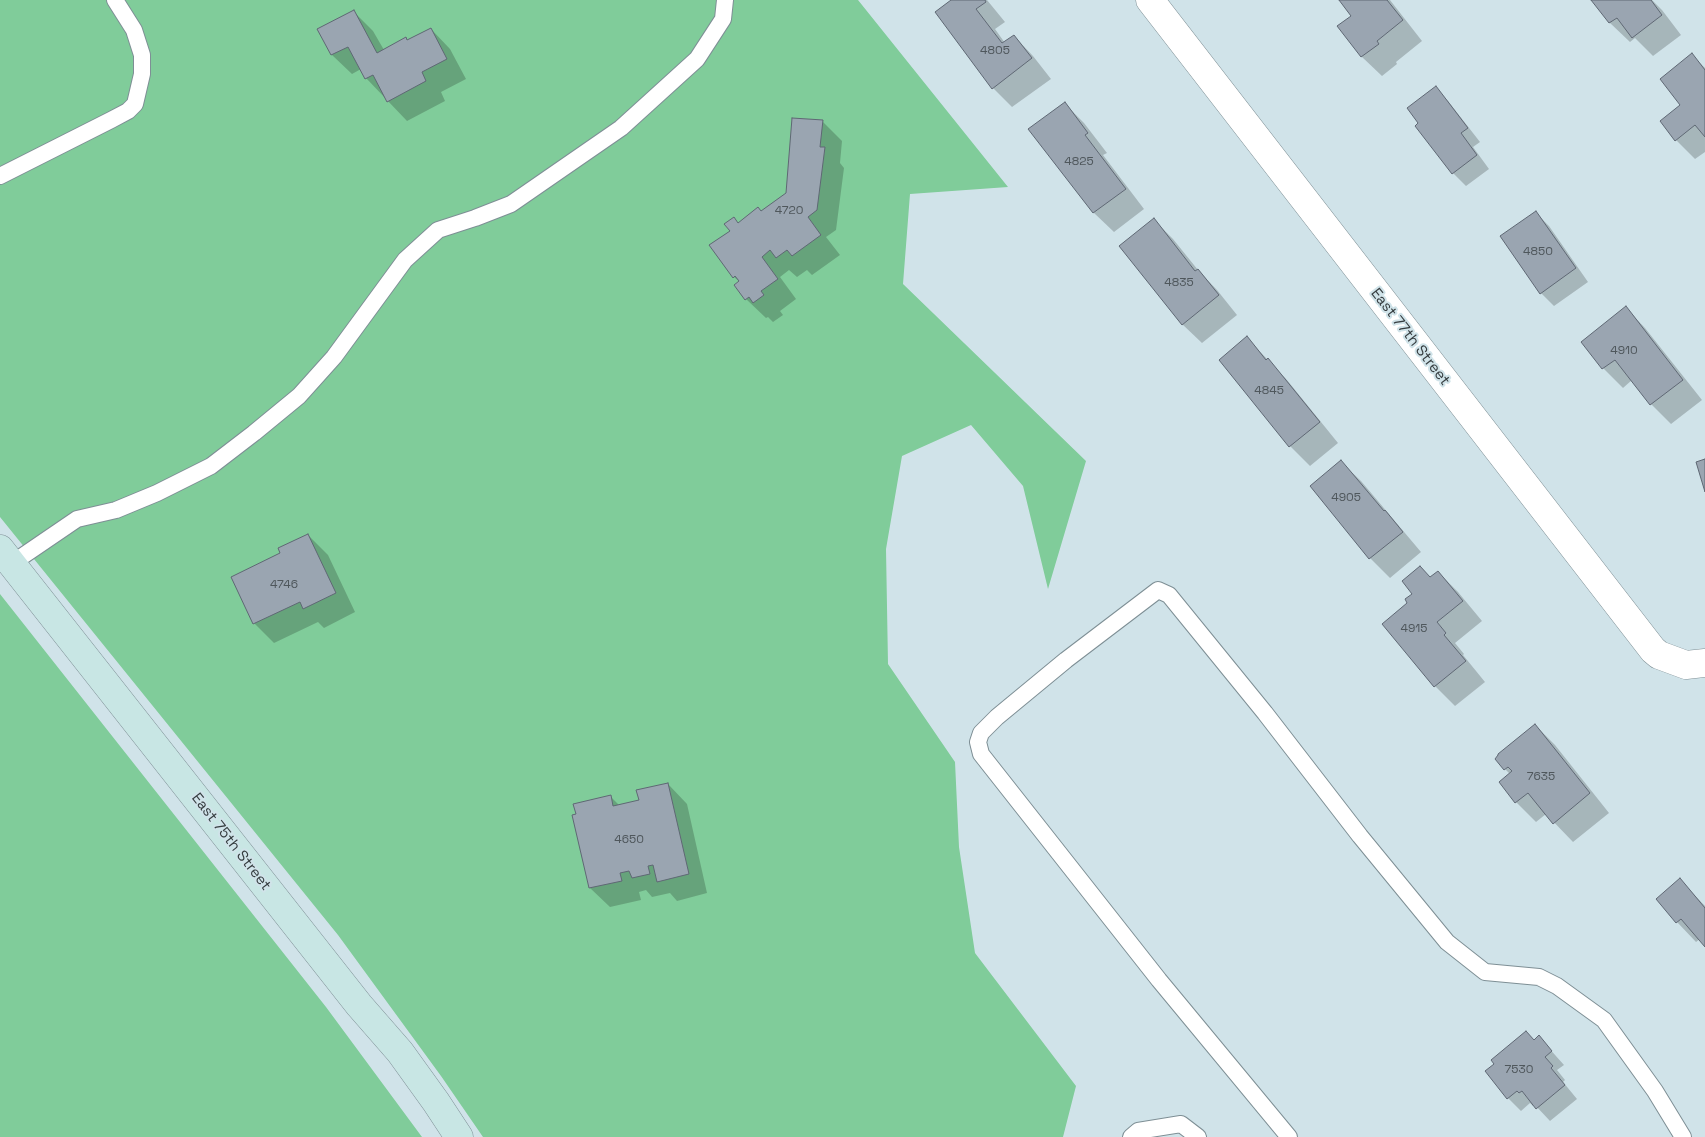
<!DOCTYPE html>
<style>
body{margin:0}
canvas{display:block;background:#d0e3e9}
</style>
<canvas width="1705" height="1137"></canvas>
<script>
const c = document.querySelector('canvas').getContext('2d');
c.lineJoin = 'round';
function paint(path, color) {
  c.fillStyle = color;
  c.fill(path, 'evenodd');
}
function shape(rows) {
  const path = new Path2D();
  for (const r of rows) {
    path.moveTo(r[0], r[1]);
    for (let i = 2; i < r.length; i += 2) path.lineTo(r[i], r[i + 1]);
  }
  return path;
}
function stroke(path, color, width, dash) {
  c.strokeStyle = color;
  c.lineWidth = width;
  c.lineCap = dash ? 'butt' : 'round';
  c.setLineDash(dash || []);
  c.stroke(path);
}
function write(font, color, halo, rows, align = 'center') {
  c.font = font + ' "Space Grotesk",sans-serif';
  c.lineWidth = 4;
  c.setLineDash([]);
  c.textBaseline = 'middle';
  c.strokeStyle = halo;
  c.fillStyle = color;
  for (const [text, x, y, turn = 0] of rows) {
    c.save();
    c.translate(x, y);
    c.rotate((+turn || 0) * Math.PI / 180);
    c.textAlign = isNaN(turn) ? turn : align;
    if (halo) c.strokeText(text, 0, 0);
    c.fillText(text, 0, 0);
    c.restore();
  }
}
paint(shape([
 [0,0,858,0,1008,187,910,194,903,284,1086,461,1048,589,1023,486,971,425,902,456,886,549,888,664,955,762,959,847,975,953,1076,1086,1063,1137,483,1137,441,1076,338,935,0,517],
 [0,594,326,1007,422,1137,0,1137]
]), '#80cc9a');
paint(shape([
 [953,0,987,0,1005,22,995,29,1005,43,1014,36,1033,56,1051,79,1012,107,993,88],
 [1340,0,1390,0,1422,41,1396,62,1397,64,1382,76,1362,57,1339,27,1353,16],
 [1593,0,1652,0,1662,10,1681,35,1653,56,1635,38,1630,42,1610,23],
 [353,11,373,31,384,50,406,39,408,41,431,29,450,49,466,79,441,92,445,101,407,121,366,78,361,69,352,74,332,55,319,29],
 [1692,55,1705,68,1705,152,1695,159,1676,140],
 [1435,88,1448,101,1480,142,1473,147,1489,169,1466,186,1453,173],
 [1064,103,1084,123,1107,153,1103,155,1144,209,1114,232,1094,213,1030,130],
 [822,121,842,141,840,163,844,168,836,230,826,237,840,255,812,275,807,270,797,277,789,270,780,277,796,299,780,311,783,315,773,322,768,317,766,318,746,299,736,285,740,282,734,277,731,231,739,224,762,212,787,194],
 [1536,213,1549,226,1588,282,1554,306,1541,293],
 [1154,220,1173,239,1198,270,1217,290,1237,315,1202,343,1182,324],
 [1626,308,1645,328,1702,400,1671,424,1651,404,1632,380,1623,388,1603,368,1583,342],
 [1247,338,1287,380,1338,443,1310,466,1290,446,1220,360],
 [1341,462,1361,481,1421,552,1390,578,1370,558,1311,486],
 [308,535,328,555,355,612,324,628,318,622,274,643,254,623,232,578,282,554],
 [1438,572,1458,592,1482,621,1455,643,1464,654,1463,655,1485,682,1455,706,1435,686,1383,624,1409,603,1430,578],
 [1535,725,1555,745,1609,813,1573,842,1546,814,1536,822,1516,802,1500,782,1510,774,1505,769],
 [668,784,687,804,707,893,677,901,670,893,652,897,646,890,639,892,641,900,610,907,590,888,610,796,619,805,640,801],
 [1680,880,1705,906,1705,945,1700,939,1696,942,1677,922],
 [1539,1037,1564,1065,1557,1070,1565,1080,1563,1082,1577,1099,1550,1121,1534,1104,1533,1106,1530,1103,1521,1111,1508,1098,1535,1041]
]), '#0003');
const building = shape([
 [951,0,985,0,986,2,976,9,1002,43,1014,35,1032,58,992,89,935,12,951,0],
 [1339,0,1387,0,1403,20,1377,41,1379,44,1361,57,1337,26,1351,16,1339,0],
 [1591,0,1651,0,1662,15,1632,38,1617,18,1609,23,1591,0],
 [354,10,377,53,406,37,407,40,431,28,447,59,422,72,426,81,387,102,373,75,365,79,348,47,331,55,317,29,354,10],
 [1692,53,1705,70,1705,137,1695,125,1675,141,1660,121,1680,105,1660,79,1692,53],
 [1436,86,1468,128,1461,133,1477,155,1452,174,1415,126,1418,123,1407,108,1436,86],
 [1065,102,1088,133,1085,135,1126,189,1093,213,1028,129,1065,102],
 [792,118,823,120,820,147,825,147,817,210,808,217,821,235,792,256,787,250,776,258,770,250,762,257,778,279,761,291,764,295,753,303,749,297,745,300,734,285,739,281,735,276,733,278,709,245,730,231,724,224,734,217,738,223,758,207,761,211,786,193,792,118],
 [1536,211,1576,268,1540,294,1500,236,1536,211],
 [1154,218,1195,271,1198,269,1219,295,1182,325,1119,246,1154,218],
 [1626,306,1683,380,1650,405,1615,360,1602,369,1581,342,1626,306],
 [1247,336,1266,360,1268,358,1320,422,1289,447,1219,360,1247,336],
 [1705,459,1705,492,1696,462,1705,459],
 [1341,460,1384,511,1385,510,1403,532,1369,559,1310,486,1341,460],
 [308,534,336,593,303,609,300,602,253,624,231,577,280,553,278,548,308,534],
 [1420,566,1430,577,1438,571,1463,601,1437,622,1446,633,1444,635,1466,661,1434,687,1382,624,1407,603,1405,599,1412,594,1402,581,1420,566],
 [1535,724,1590,793,1553,824,1528,793,1515,803,1499,782,1512,771,1508,767,1504,770,1495,759,1498,755,1498,754,1535,724],
 [668,783,689,874,657,882,653,865,648,866,650,874,632,878,629,871,620,873,622,881,589,888,572,815,576,814,573,804,611,795,613,806,639,800,636,790,668,783],
 [1680,878,1705,908,1705,947,1681,919,1676,923,1656,899,1680,878],
 [1526,1031,1534,1040,1539,1035,1552,1051,1545,1057,1553,1066,1551,1068,1565,1085,1536,1109,1522,1091,1519,1093,1517,1091,1507,1099,1485,1071,1494,1064,1491,1060,1526,1031]
]);
paint(building, '#9aa5b1');
stroke(building, '#5f6874', 1);
const lane = shape([
 [0,176,111,120,128,111,135,104,142,74,142,55,134,30,115,0],
 [11,564,77,519,116,510,157,493,211,466,254,433,299,396,334,357,405,260,438,230,475,218,511,204,621,128,697,59,723,19,725,0],
 [1131,1137,1138,1131,1181,1124,1198,1137],
 [1289,1137,1159,980,981,754,978,742,981,733,997,717,1066,660,1158,590,1169,595,1265,713,1360,836,1447,942,1485,972,1539,977,1557,986,1604,1020,1655,1091,1683,1137]
]);
const street = shape([
 [1150,0,1653,650,1659,655,1686,665,1705,663]
]);
const secondary = shape([
 [0,549,359,1005,400,1052,436,1102,459,1137]
]);
stroke(lane, '#7e8f95', 18);
stroke(street, '#7e8f95', 29);
stroke(secondary, '#7e8f95', 29);
stroke(lane, '#fff', 16);
stroke(street, '#fff', 28);
stroke(secondary, '#c8e6e4', 28);
write('12px', '#4f575c', null, [
 ["4805",995,51],
 ["4825",1079,162],
 ["4720",789,211],
 ["4850",1538,252],
 ["4835",1179,283],
 ["4910",1624,351],
 ["4845",1269,391],
 ["4905",1346,498],
 ["4746",284,585],
 ["4915",1414,629],
 ["7635",1541,777],
 ["4650",629,840],
 ["7530",1519,1070]
]);
write('15px', '#363d40', '#d0e3e9', [
 ["East 77th Street",1410,337,52],
 ["East 75th Street",231,842,52]
]);
</script>
